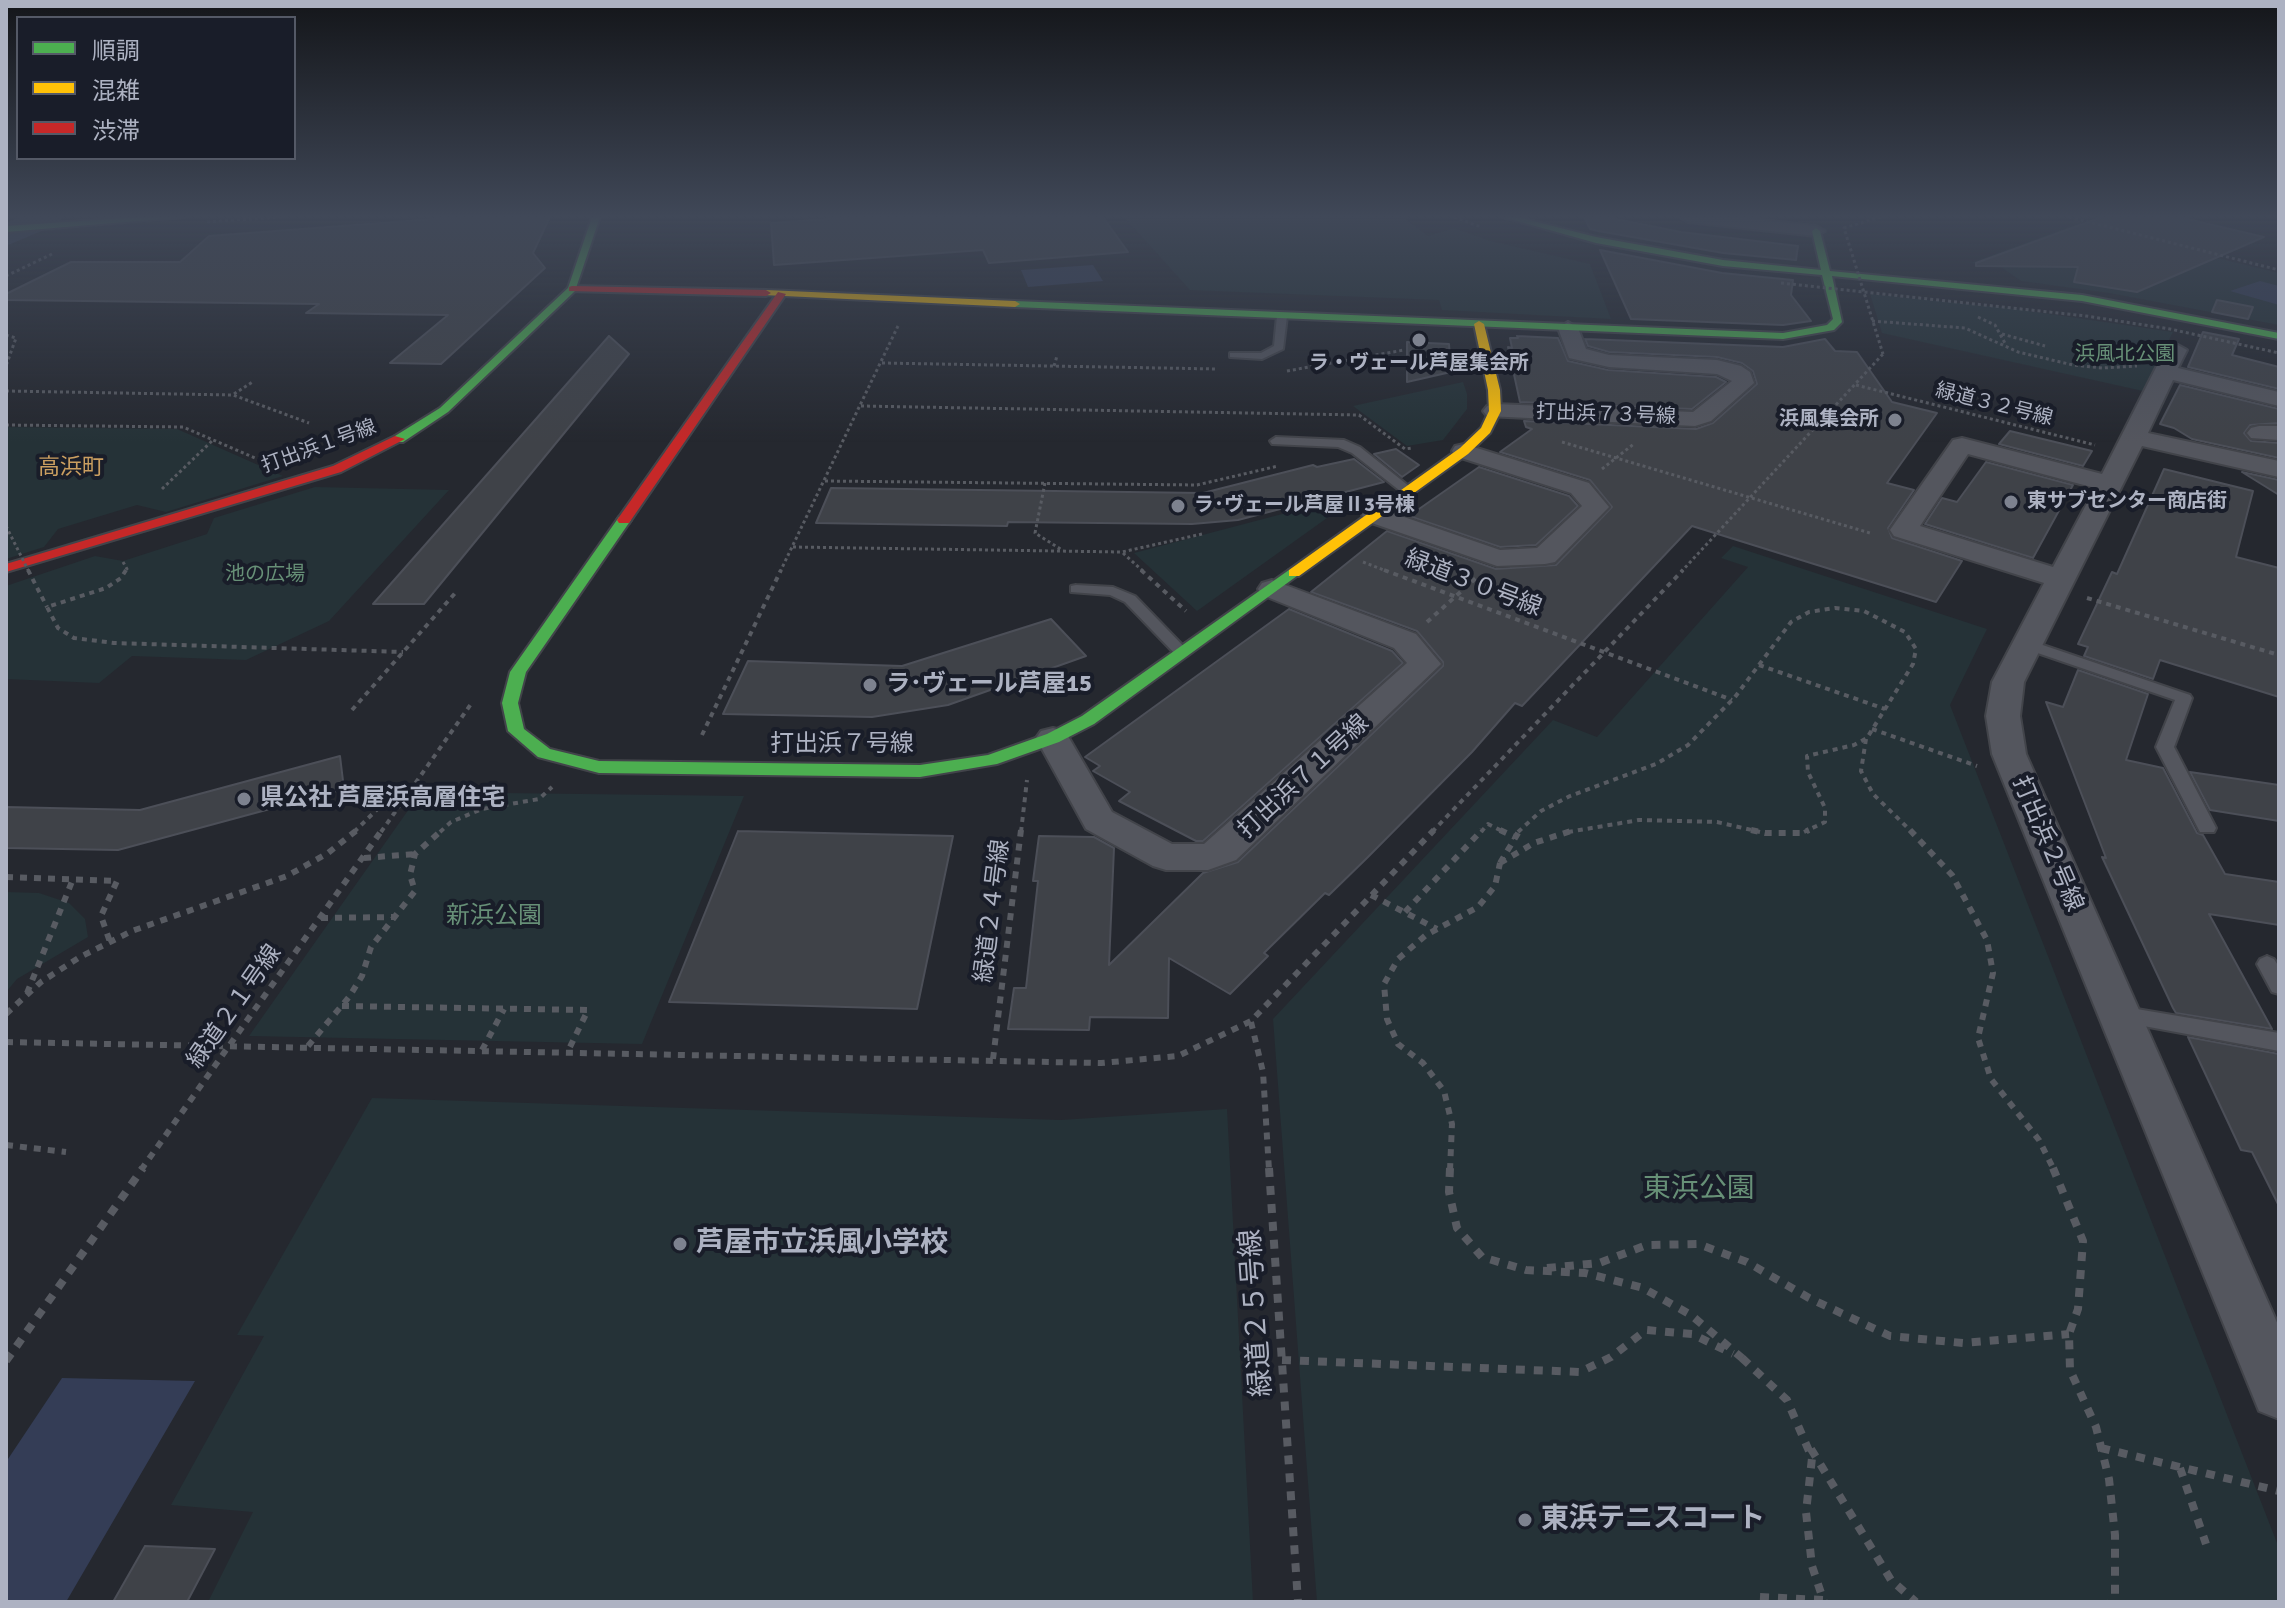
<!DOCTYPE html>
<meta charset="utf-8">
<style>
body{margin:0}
#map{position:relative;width:2285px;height:1608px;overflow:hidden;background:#25282f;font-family:Signika,"Noto Sans JP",sans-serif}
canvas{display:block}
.frame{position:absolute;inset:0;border:8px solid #adb2c2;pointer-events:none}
.legend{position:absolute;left:16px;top:16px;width:280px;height:144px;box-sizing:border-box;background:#191d29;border:2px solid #545966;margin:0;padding:10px 14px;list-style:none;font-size:24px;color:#adb2c2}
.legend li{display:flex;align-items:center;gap:16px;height:40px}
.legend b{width:40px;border:2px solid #545966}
</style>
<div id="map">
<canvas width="2285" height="1608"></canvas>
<div class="frame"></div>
<ul class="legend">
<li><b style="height:10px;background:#4caf50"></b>順調</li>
<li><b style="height:10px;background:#ffc107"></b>混雑</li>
<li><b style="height:10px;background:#c62828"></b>渋滞</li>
</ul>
</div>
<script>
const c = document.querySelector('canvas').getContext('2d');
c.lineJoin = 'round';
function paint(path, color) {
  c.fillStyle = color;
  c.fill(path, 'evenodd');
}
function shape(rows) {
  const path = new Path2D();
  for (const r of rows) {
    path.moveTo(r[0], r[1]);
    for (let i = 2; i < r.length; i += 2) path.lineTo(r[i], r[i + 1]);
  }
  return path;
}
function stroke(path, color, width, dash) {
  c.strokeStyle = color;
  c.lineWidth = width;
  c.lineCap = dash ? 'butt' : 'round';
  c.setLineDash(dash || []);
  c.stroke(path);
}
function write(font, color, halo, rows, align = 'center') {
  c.font = font + ' Signika,"Noto Sans JP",sans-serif';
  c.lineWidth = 8;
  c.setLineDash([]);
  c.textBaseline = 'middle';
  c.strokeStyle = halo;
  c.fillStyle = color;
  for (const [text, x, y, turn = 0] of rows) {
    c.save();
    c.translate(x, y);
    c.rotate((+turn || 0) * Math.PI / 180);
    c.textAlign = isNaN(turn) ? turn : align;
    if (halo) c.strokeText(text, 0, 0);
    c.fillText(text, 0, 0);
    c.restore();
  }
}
paint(shape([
 [1124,217,1403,217,1428,236,1454,228,1491,241,1590,264,1611,319,1442,310,1439,300,1190,290],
 [2077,224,2279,273,2279,325,2109,293,2021,281,2001,267,1970,263],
 [1870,294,2015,309,2173,332,2143,391,1882,333],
 [1463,382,1467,394,1467,409,1443,440,1407,446,1353,406],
 [6,427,177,429,283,476,166,512,137,505,58,529,44,547,6,559],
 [315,487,449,490,329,621,246,660,132,656,99,683,6,679,6,586,95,556,123,561,207,534,214,518],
 [1362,493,1197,611,1134,553],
 [1733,546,1987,629,1950,705,2279,1548,2279,1602,1317,1602,1273,1019,1553,720,1597,737,1748,567,1721,558],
 [421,792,744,796,642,1044,249,1036],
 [6,892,39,893,69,903,85,919,88,937,17,979,6,992],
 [372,1098,1061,1120,1227,1109,1253,1602,208,1602,253,1512,171,1505,264,1336,237,1335]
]), '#253237');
paint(shape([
 [1093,265,1103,281,1028,287,1021,270],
 [2260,281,2279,286,2279,305,2230,291],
 [62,1378,195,1381,66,1602,6,1602,6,1462]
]), '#343d56');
paint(shape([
 [19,217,62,217,58,224,6,246,6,223,19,217]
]), '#343d56');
const building = shape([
 [460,217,550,217,533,253,545,268,441,364,390,363,448,315,306,313,319,304,6,300,6,294,71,262,180,262,209,236,460,217],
 [857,217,1103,217,1128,252,989,263,983,250,774,265,771,223,857,217],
 [1584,217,1606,217,1681,232,1798,246,1796,260,1723,253,1598,231,1590,229,1584,217],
 [2102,217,2179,217,2264,237,2137,292,2074,282,2078,267,1976,266,1976,263,2102,217],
 [1600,250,1722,273,1793,280,1791,295,1811,321,1783,325,1631,319,1600,250],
 [2217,300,2253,307,2248,319,2212,312,2217,300],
 [2203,332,2239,339,2232,355,2279,367,2279,389,2188,367,2203,332],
 [609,336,629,354,424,604,373,604,609,336],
 [1517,336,1558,338,1568,361,1608,370,1716,377,1726,382,1692,409,1520,402,1508,347,1512,348,1510,338,1518,338,1517,336],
 [1585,339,1783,347,1825,339,1835,351,1857,352,1892,402,1937,413,1887,483,1914,490,1888,528,1892,538,1962,561,1936,602,1692,526,1522,706,1515,703,1472,752,1368,857,1329,895,1325,893,1264,953,1268,956,1230,994,1169,958,1168,1018,1090,1017,1089,1030,1008,1029,1014,988,1026,988,1038,881,1033,881,1039,836,1094,837,1114,848,1109,965,1203,873,1238,862,1443,666,1443,662,1417,631,1311,592,1387,531,1496,569,1556,565,1612,507,1590,480,1500,452,1532,429,1526,427,1524,421,1696,429,1713,423,1757,384,1753,371,1742,363,1717,357,1609,352,1588,346,1585,339],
 [1407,342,1449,344,1451,372,1407,382,1407,342],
 [2180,385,2279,409,2279,423,2250,425,2244,433,2251,441,2279,443,2279,458,2192,439,2174,428,2160,424,2180,385],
 [2010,431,2092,451,2083,466,1999,444,2010,431],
 [1396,449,1419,465,1402,477,1374,454,1396,449],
 [1354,459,1384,482,1238,520,1192,524,1008,522,1007,526,816,523,831,488,1203,493,1313,465,1317,467,1354,459],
 [1986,462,2073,485,2033,558,1925,524,1942,498,1957,502,1986,462],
 [1479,467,1569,496,1578,506,1536,545,1500,547,1409,516,1479,467],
 [2164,469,2253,491,2236,557,2279,568,2279,697,2160,660,2153,679,2084,656,2088,647,2078,644,2112,572,2117,574,2164,469],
 [2242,472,2279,480,2279,495,2242,472],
 [1289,609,1392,651,1403,663,1203,841,1196,841,1119,801,1130,792,1093,771,1100,766,1085,757,1289,609],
 [1051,619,1086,656,948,705,872,717,723,714,748,661,902,666,1051,619],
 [2078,670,2148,694,2126,760,2163,768,2197,833,2203,835,2225,874,2279,882,2279,925,2209,914,2272,1029,2176,1013,2173,1008,2102,857,2106,858,2046,702,2063,707,2078,670],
 [340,756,344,789,118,850,6,848,6,807,140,810,340,756],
 [2190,772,2279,785,2279,821,2210,810,2190,772],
 [738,831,953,836,917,1009,669,1002,738,831],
 [2188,1037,2279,1054,2279,1206,2252,1152,2241,1150,2188,1037],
 [145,1546,215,1549,187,1602,113,1602,145,1546]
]);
paint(building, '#3f4248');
stroke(building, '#4c4f58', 2);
const lane = shape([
 [1282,313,1287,316,1283,349,1262,359,1230,357,1230,353,1261,353,1274,346,1277,316,1282,313],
 [1276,437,1344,440,1360,447,1415,491,1404,494,1352,453,1338,447,1272,444,1270,441,1276,437],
 [1076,585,1113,587,1135,596,1190,653,1182,658,1177,656,1125,602,1110,595,1071,592,1071,586,1076,585],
 [2028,640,2190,695,2192,698,2174,747,2216,828,2214,832,2200,832,2156,747,2175,700,2023,648,2020,645,2023,642,2028,640],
 [2267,956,2274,959,2279,967,2279,994,2272,992,2257,964,2260,959,2267,956],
 [2119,1006,2279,1033,2279,1051,2111,1020,2108,1014,2111,1008,2119,1006]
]);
const street = shape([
 [1680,217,1735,217,1816,226,1825,231,1816,236,1688,222,1680,217],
 [1568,322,1578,328,1586,349,1609,355,1717,360,1741,366,1750,372,1754,383,1711,421,1695,426,1487,416,1483,411,1487,406,1495,404,1693,412,1732,381,1717,374,1609,367,1569,358,1558,328,1568,322],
 [2176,344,2187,350,2178,368,2279,392,2279,406,2173,380,2148,433,2279,461,2279,477,2142,446,2024,682,2020,716,2026,754,2279,1327,2279,1419,2259,1411,1992,754,1986,716,1992,682,2044,583,1894,536,1890,530,1953,440,1962,438,2102,474,2165,350,2176,344],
 [1968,454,2095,488,2053,567,1920,526,1968,454],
 [2259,426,2279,426,2279,440,2251,438,2247,433,2251,428,2259,426],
 [1464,444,1589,483,1609,507,1555,562,1545,564,1497,566,1366,521,1362,515,1366,509,1375,507,1500,550,1537,548,1582,506,1571,493,1455,456,1452,451,1455,446,1464,444],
 [1272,580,1416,634,1441,664,1236,860,1208,870,1166,870,1153,866,1086,829,1036,738,1041,731,1053,728,1065,731,1112,812,1172,844,1204,844,1407,663,1394,648,1262,595,1258,589,1262,583,1272,580]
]);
const fast = shape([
 [142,217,184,217,6,232,6,226,142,217],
 [592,217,600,217,575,291,448,412,403,442,395,442,395,436,440,408,568,288,592,217],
 [1503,217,1517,217,1596,237,1723,260,1821,270,1812,231,1816,228,1820,231,1830,271,2082,295,2279,333,2279,339,2082,301,1832,276,1842,322,1834,330,1783,339,1015,307,1010,304,1015,301,1783,333,1827,325,1833,319,1822,275,1723,266,1596,243,1503,217],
 [624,516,631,520,526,672,518,703,524,729,550,749,599,761,920,765,988,755,1047,734,1082,716,1289,570,1299,570,1301,573,1094,724,1059,742,997,764,920,777,599,773,538,757,508,731,502,703,510,672,619,517,624,516]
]);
const slow = shape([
 [766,290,1015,301,1020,304,1015,307,763,295,763,291,766,290],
 [1479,321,1484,324,1500,390,1501,411,1490,433,1468,454,1299,576,1289,576,1289,570,1460,448,1481,428,1489,411,1488,390,1474,324,1479,321]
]);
const jam = shape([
 [572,286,766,290,771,293,766,296,569,291,569,287,572,286],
 [778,292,786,294,629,523,619,523,617,520,778,292],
 [395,436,405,439,341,472,6,572,6,564,333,466,395,436]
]);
stroke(lane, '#42444a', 4);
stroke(street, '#42444a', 4);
stroke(fast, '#42444a', 4);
stroke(slow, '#42444a', 4);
stroke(jam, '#42444a', 4);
stroke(shape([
 [1454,217,1481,227],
 [2069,217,2279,270],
 [207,222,282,217],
 [6,276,52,254],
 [1978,317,1995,325,2006,345],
 [1872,321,1965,328,2018,352,2073,365,2102,368,2137,366],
 [2002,334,2045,346],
 [6,335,16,338,6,366],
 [882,363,1217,369],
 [1054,366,1057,356],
 [1287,371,1404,350],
 [1856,385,2095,445],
 [6,391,233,395,309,423],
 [234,394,254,381],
 [861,406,1359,415,1405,449,1412,448],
 [6,425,183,427,262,461],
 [1562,442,1870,533],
 [1602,469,1635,443],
 [825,481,1197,485,1278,466],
 [1045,483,1035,533,1062,550],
 [162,489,213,440],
 [793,547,1122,552,1202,534],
 [1123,553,1144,572],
 [123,562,127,569,125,572],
 [1363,562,1389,572],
 [780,572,898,326],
 [1681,572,1883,354]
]), '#585b62', 3, [3, 3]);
stroke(shape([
 [126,570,121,578,106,588,47,607,58,628,74,638,114,643,403,652],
 [1141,570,1186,611],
 [1384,570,1732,700],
 [2087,598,2279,655],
 [1427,622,1476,578],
 [1759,665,1885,709],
 [352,710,457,591],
 [1872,729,1977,766],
 [702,735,781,570],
 [1866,739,1861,771,1873,794,1912,832],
 [354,832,395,792],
 [381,832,471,704],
 [440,832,451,822,482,809,539,799,552,787],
 [1021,832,1027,780],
 [1432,832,1683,570],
 [1481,832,1488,824,1504,832],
 [1518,832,1541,811,1570,796,1656,764,1688,745,1735,697,1791,622,1809,612,1835,608,1864,611,1905,632,1916,649,1913,664,1867,738,1854,745,1807,756,1808,772,1825,808,1825,822,1804,832],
 [1568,832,1639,820,1717,822,1760,832]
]), '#585b62', 4, [5, 5]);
stroke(shape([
 [1500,830,1515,837],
 [1751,830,1765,833,1802,833,1809,830],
 [1910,830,1952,875,1987,940,1993,973,1978,1038,1991,1079,2039,1140,2054,1170],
 [364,858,415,854],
 [1500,863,1520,830],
 [1500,863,1534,843,1574,830],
 [6,877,117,881,101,916,110,942],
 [1371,895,1437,929],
 [1405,912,1482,830],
 [321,918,394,917],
 [27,993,73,879],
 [342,1006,588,1010,568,1051],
 [6,1014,41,982,80,957,132,931,287,876,328,853,357,830],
 [1251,1022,1263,1072,1269,1170],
 [6,1042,1101,1063,1178,1056,1251,1021,1434,830],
 [308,1046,349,997,362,976,371,947,415,891,410,875,415,854,442,830],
 [482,1050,504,1009],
 [993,1059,1021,830],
 [6,1145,66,1152],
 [141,1170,382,830],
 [1450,1170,1452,1124,1444,1091,1423,1063,1398,1044,1387,1019,1384,984,1398,959,1426,935,1478,907,1495,886,1500,863]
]), '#585b62', 6, [7, 7]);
stroke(shape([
 [1269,1168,1298,1602],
 [1450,1168,1449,1192,1457,1228,1482,1257,1526,1270,1585,1273,1643,1288,1691,1315,1742,1358],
 [2053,1168,2083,1241,2078,1309,2069,1334,2070,1370,2096,1427,2109,1479,2115,1535,2115,1595,2111,1602],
 [1547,1268,1599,1263,1647,1245,1698,1244,1747,1262,1809,1298,1890,1336,1963,1343,2069,1334],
 [1742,1358,1787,1400,1812,1458,1806,1512,1812,1566,1824,1602],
 [1282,1360,1580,1372,1611,1357,1646,1330,1692,1334,1733,1354],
 [6,1361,143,1168],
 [2101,1448,2279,1491],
 [1811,1449,1891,1580,1916,1602],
 [2180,1468,2206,1544],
 [1760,1597,1823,1600]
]), '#585b62', 8, [9, 9]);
paint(lane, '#54565e');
paint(street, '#54565e');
paint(fast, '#4caf50');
paint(slow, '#ffc107');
paint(jam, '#c62828');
stroke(shape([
 [1881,217,1844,228,1883,354],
 [1781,283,2086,316,2170,329,2279,353],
 [6,526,29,572]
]), '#585b62', 3, [3, 3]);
stroke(shape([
 [28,570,47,607]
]), '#585b62', 4, [5, 5]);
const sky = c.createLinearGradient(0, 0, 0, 442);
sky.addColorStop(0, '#14161a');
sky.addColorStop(0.49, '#404858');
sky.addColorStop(1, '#40485800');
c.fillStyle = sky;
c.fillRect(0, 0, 2285, 442);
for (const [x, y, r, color] of [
 [1419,340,8,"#7d828f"],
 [1895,420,8,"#7d828f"],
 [2011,502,8,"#7d828f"],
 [1178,506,8,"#7d828f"],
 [870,685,8,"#7d828f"],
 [244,799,8,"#7d828f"],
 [680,1244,8,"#7d828f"],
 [1525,1520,8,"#7d828f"]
]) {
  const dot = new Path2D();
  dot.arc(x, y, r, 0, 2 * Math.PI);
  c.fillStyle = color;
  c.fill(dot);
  stroke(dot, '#191d29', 3);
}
write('20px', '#679077', '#191d29', [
 ["浜風北公園",2125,355],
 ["池の広場",265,575]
]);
write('bold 20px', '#adb2c2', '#191d29', [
 ["ラ・ヴェール芦屋集会所",1419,364,"center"],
 ["浜風集会所",1879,420,"right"],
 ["東サブセンター商店街",2027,502],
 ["ラ･ヴェール芦屋Ⅱ3号棟",1194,506]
], 'left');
write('20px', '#adb2c2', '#191d29', [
 ["緑道３２号線",1994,405,14],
 ["打出浜７３号線",1606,415,2],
 ["打出浜１号線",319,447,-20]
]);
write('22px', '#ca9e60', '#191d29', [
 ["高浜町",71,468]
]);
write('24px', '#adb2c2', '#191d29', [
 ["緑道３０号線",1473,584,21],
 ["打出浜７号線",842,745],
 ["打出浜７１号線",1304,777,-43],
 ["打出浜２号線",2047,844,67],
 ["緑道２４号線",993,911,-83],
 ["緑道２１号線",235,1007,-55]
]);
write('bold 24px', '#adb2c2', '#191d29', [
 ["ラ･ヴェール芦屋15",886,685],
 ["県公社 芦屋浜高層住宅",260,799]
], 'left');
write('24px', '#679077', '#191d29', [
 ["新浜公園",494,917]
]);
write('28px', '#679077', '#191d29', [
 ["東浜公園",1699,1190]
]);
write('bold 28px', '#adb2c2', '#191d29', [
 ["芦屋市立浜風小学校",696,1244],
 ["東浜テニスコート",1541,1520]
], 'left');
write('28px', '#adb2c2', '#191d29', [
 ["緑道２５号線",1257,1313,-94]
]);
</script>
